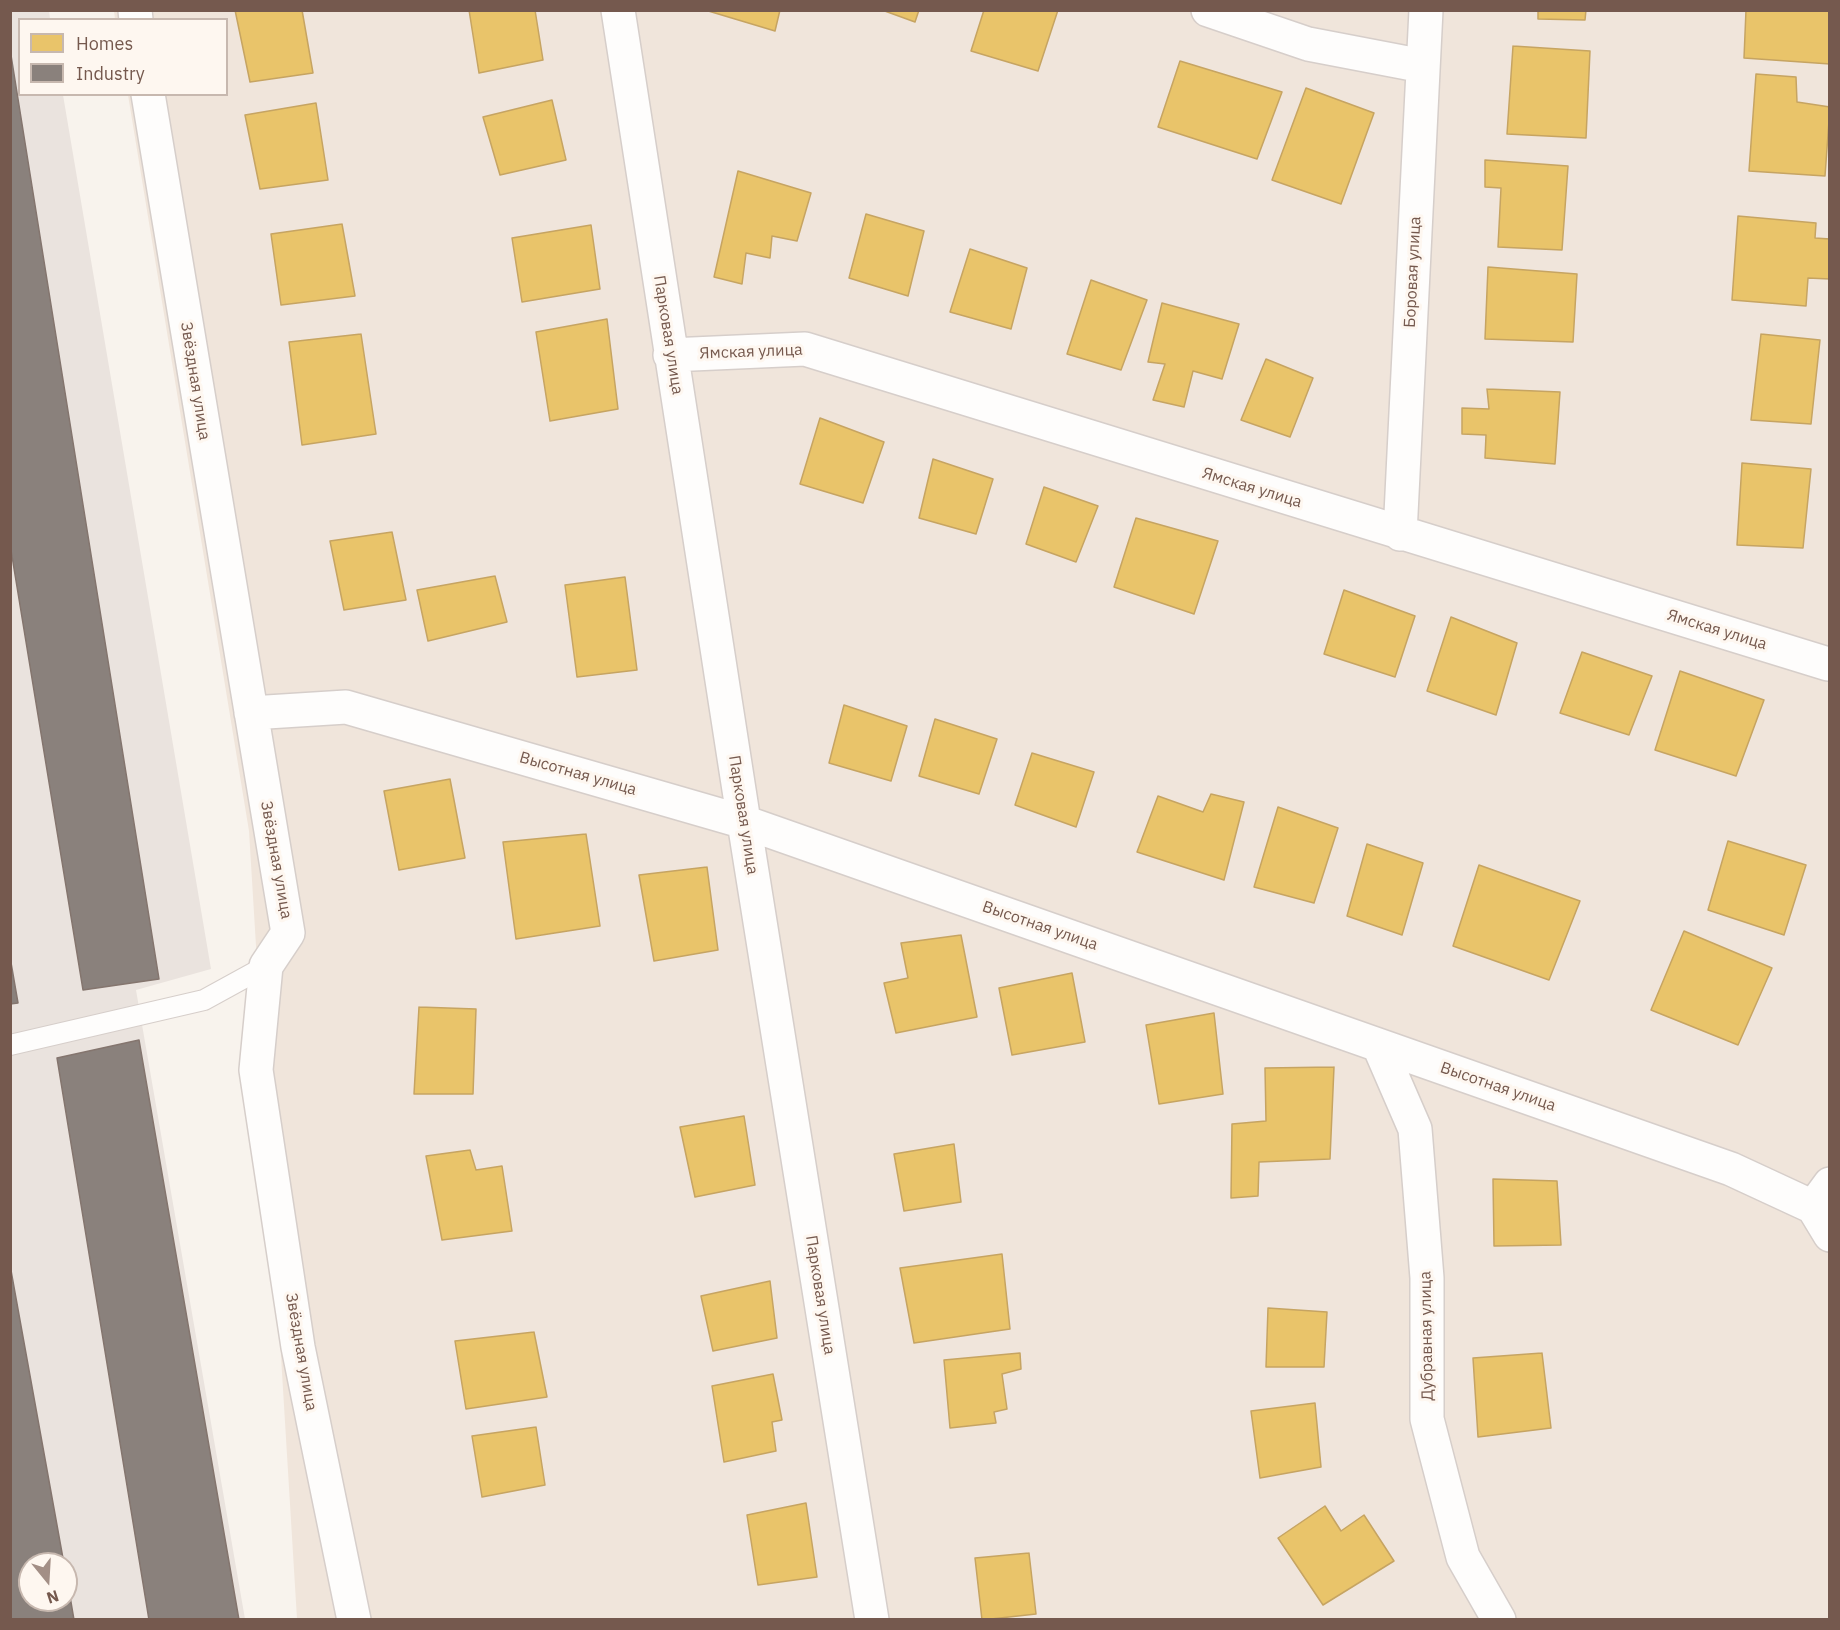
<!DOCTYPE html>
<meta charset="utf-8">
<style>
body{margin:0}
#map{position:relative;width:1840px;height:1630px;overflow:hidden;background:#f8f3ed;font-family:"IBM Plex Sans",sans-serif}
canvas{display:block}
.frame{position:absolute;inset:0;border:12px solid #75594e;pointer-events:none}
.legend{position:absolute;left:18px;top:18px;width:210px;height:78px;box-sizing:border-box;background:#fef7f0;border:2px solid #c7b8af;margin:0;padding:8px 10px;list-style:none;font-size:18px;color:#75594e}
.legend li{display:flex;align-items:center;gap:12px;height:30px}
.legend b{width:30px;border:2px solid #c7b8af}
.north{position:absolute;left:18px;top:1552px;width:60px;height:60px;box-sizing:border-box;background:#fef7f0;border:2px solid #c7b8af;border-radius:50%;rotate:162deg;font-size:16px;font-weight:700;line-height:24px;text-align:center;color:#75594e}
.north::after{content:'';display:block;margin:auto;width:21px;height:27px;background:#a38f86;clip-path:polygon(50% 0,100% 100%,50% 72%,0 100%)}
</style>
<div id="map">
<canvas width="1840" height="1630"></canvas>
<div class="frame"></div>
<ul class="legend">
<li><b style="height:16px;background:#e9c46a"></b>Homes</li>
<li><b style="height:16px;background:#8a817c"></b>Industry</li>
</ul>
<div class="north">N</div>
</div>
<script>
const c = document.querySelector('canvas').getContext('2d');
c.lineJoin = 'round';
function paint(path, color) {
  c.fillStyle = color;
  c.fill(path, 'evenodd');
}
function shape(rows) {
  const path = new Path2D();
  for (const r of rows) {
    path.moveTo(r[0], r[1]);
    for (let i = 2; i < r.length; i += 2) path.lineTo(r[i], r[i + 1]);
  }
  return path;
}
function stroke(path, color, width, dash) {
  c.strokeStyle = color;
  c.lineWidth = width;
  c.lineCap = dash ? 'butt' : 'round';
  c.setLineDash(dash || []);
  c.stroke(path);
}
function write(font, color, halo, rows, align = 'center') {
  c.font = font + ' "IBM Plex Sans",sans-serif';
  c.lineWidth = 6;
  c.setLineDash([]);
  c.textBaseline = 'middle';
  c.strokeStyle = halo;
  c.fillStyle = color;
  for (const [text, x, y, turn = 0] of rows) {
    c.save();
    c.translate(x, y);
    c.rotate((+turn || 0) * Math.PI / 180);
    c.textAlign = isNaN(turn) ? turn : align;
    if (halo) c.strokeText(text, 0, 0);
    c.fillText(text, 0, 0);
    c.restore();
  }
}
paint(shape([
 [114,11,1829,11,1829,1619,297,1619,249,831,128,95,226,94,226,20,115,19]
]), '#f0e5db');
paint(shape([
 [49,10,50,19,20,20,20,94,63,95,211,969,136,990,245,1619,11,1620,10,11],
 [30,1564,66,1564,66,1600,30,1600]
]), '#eae3de');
const homes = shape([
 [235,10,302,10,313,73,250,82,235,10],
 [469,10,535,10,543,60,479,73,469,10],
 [705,10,780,10,775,31,705,10],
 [882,10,919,10,915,22,882,10],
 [984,10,1058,10,1038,71,971,51,984,10],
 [1538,10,1586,10,1585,20,1538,19,1538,10],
 [1746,10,1830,10,1830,64,1744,58,1746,10],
 [1513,46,1590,51,1586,138,1507,134,1513,46],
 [1180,61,1282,92,1257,159,1158,127,1180,61],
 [1756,74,1796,77,1797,102,1830,107,1825,176,1749,171,1756,74],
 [1306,88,1374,113,1341,204,1272,180,1306,88],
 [552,100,566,160,500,175,483,117,552,100],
 [316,103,328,180,260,189,245,115,316,103],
 [1485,160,1568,166,1562,250,1498,247,1501,188,1485,187,1485,160],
 [738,171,811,193,797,241,772,236,770,258,746,253,742,284,714,277,738,171],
 [866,214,924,231,908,296,849,278,866,214],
 [1738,216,1816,223,1815,238,1830,239,1830,279,1808,278,1806,306,1732,300,1738,216],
 [342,224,355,296,281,305,271,234,342,224],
 [591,225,600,289,522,302,512,238,591,225],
 [970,249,1027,268,1011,329,950,312,970,249],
 [1488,267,1577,274,1573,342,1485,339,1488,267],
 [1091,280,1147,300,1121,370,1067,354,1091,280],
 [1162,303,1239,324,1222,379,1193,371,1184,407,1153,400,1165,364,1148,362,1162,303],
 [607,319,618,409,550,421,536,332,607,319],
 [361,334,376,434,302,445,289,342,361,334],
 [1761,334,1820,340,1811,424,1751,420,1761,334],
 [1266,359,1313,378,1290,437,1241,420,1266,359],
 [1487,389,1560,392,1555,464,1485,458,1486,435,1462,434,1462,408,1489,409,1487,389],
 [820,418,884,442,863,503,800,484,820,418],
 [933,459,993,479,976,534,919,518,933,459],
 [1742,463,1811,469,1803,548,1737,545,1742,463],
 [1044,487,1098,506,1076,562,1026,544,1044,487],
 [1136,518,1218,541,1194,614,1114,587,1136,518],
 [392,532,406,600,344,610,330,541,392,532],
 [495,576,507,622,428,641,417,590,495,576],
 [625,577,637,670,577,677,565,585,625,577],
 [1344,590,1415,616,1395,677,1324,654,1344,590],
 [1451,617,1517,643,1496,715,1427,691,1451,617],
 [1582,652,1652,676,1629,735,1560,713,1582,652],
 [1680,671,1764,700,1736,776,1655,750,1680,671],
 [844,705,907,726,891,781,829,763,844,705],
 [935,719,997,739,979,794,919,776,935,719],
 [1032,753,1094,772,1076,827,1015,805,1032,753],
 [450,779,465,858,399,870,384,791,450,779],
 [1211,794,1244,802,1224,880,1137,852,1158,796,1203,812,1211,794],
 [1278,807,1338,828,1314,903,1254,887,1278,807],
 [586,834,600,926,516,939,503,842,586,834],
 [1728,841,1806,865,1784,935,1708,910,1728,841],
 [1367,844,1423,863,1402,935,1347,916,1367,844],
 [1479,865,1580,901,1549,980,1453,946,1479,865],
 [707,867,718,950,654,961,639,875,707,867],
 [1684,931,1772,968,1738,1045,1651,1010,1684,931],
 [961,935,977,1017,896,1033,884,983,908,978,901,943,961,935],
 [1072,973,1085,1042,1012,1055,999,988,1072,973],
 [419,1007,476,1009,473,1094,414,1094,419,1007],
 [1214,1013,1223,1094,1159,1104,1146,1025,1214,1013],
 [1334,1067,1330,1159,1259,1162,1258,1196,1231,1198,1232,1124,1266,1121,1265,1068,1334,1067],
 [744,1116,755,1185,695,1197,680,1127,744,1116],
 [954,1144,961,1202,904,1211,894,1154,954,1144],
 [470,1150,476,1170,502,1166,512,1231,442,1240,426,1156,470,1150],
 [1493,1179,1557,1181,1561,1245,1494,1246,1493,1179],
 [1002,1254,1010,1329,914,1343,900,1268,1002,1254],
 [770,1281,777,1338,713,1351,701,1296,770,1281],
 [1268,1308,1327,1312,1324,1367,1266,1367,1268,1308],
 [534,1332,547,1397,466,1409,455,1341,534,1332],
 [1020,1353,1021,1369,1002,1374,1007,1409,994,1412,996,1423,950,1428,944,1360,1020,1353],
 [1542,1353,1551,1428,1478,1437,1473,1358,1542,1353],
 [773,1374,782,1420,772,1422,776,1451,724,1462,712,1386,773,1374],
 [1315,1403,1321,1467,1260,1478,1251,1411,1315,1403],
 [536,1427,545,1485,482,1497,472,1436,536,1427],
 [806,1503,817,1577,758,1585,747,1515,806,1503],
 [1325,1506,1341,1531,1364,1515,1394,1561,1323,1605,1278,1538,1325,1506],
 [1029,1553,1036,1614,982,1620,975,1558,1029,1553]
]);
paint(homes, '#e9c46a');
stroke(homes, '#c6a462', 1.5);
const industry = shape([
 [10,49,159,979,83,990,10,544,10,49],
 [10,957,18,1003,10,1004,10,957],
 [139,1040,239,1620,149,1620,57,1058,139,1040],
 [10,1265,64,1564,30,1564,30,1600,66,1600,66,1573,74,1620,10,1620,10,1265]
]);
paint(industry, '#8a817c');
stroke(industry, '#84756e', 1.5);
const service = shape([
 [10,1045,204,1000,266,966]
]);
const minor = shape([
 [135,10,136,20],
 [618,10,744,822,872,1620],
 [1208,10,1308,44,1423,66],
 [148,94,288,933,266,966,256,1070,298,1347,354,1620],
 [670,355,805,349,1828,664],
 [1400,534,1426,10],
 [251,713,346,707,744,822,1731,1169,1813,1207],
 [1379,1046,1415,1129,1427,1278,1427,1419,1463,1557,1499,1620],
 [1813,1207,1830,1235],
 [1813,1207,1830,1184]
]);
stroke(service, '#d6ceca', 22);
stroke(minor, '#d6ceca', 36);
stroke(service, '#fefdfc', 20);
stroke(minor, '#fefdfc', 33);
write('16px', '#75594e', '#fef7f0', [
 ["Боровая улица",1413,272,-87],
 ["Парковая улица",668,335,81],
 ["Ямская улица",751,352,-2],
 ["Звёздная улица",195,381,81],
 ["Ямская улица",1252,488,17],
 ["Ямская улица",1717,630,17],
 ["Высотная улица",578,774,16],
 ["Парковая улица",743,815,81],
 ["Звёздная улица",276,860,80],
 ["Высотная улица",1040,926,19],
 ["Высотная улица",1498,1087,19],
 ["Парковая улица",820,1295,81],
 ["Дубравная улица",1427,1336,-91],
 ["Звёздная улица",301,1352,80]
]);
</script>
